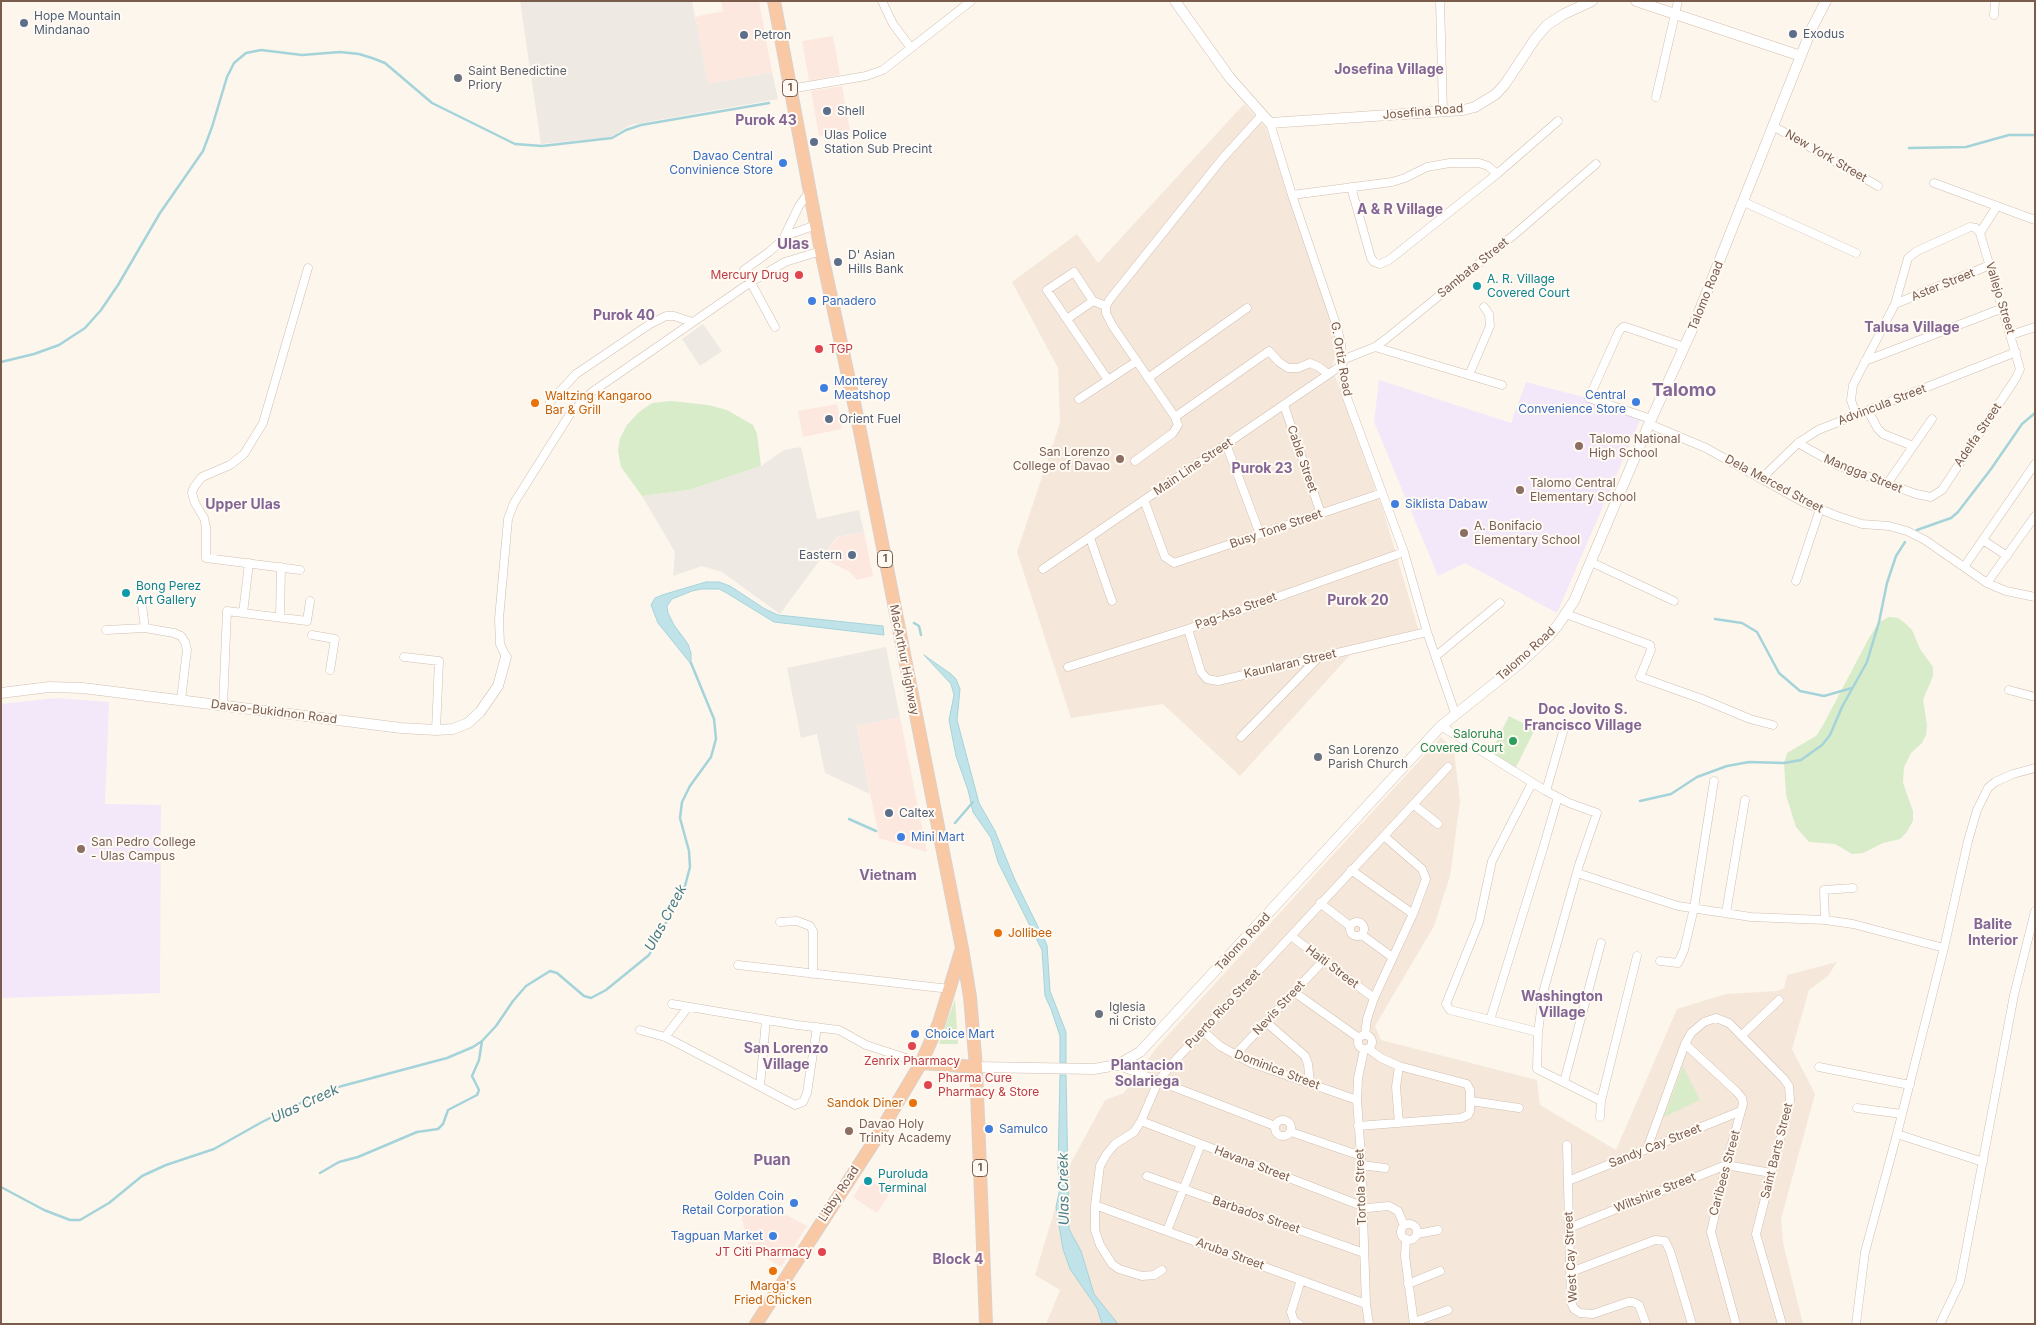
<!DOCTYPE html>
<style>
body{margin:0}
#map{position:relative;width:2036px;height:1325px;overflow:hidden;background:#fdf6ec;font-family:Inter,sans-serif}
canvas{display:block}
.frame{position:absolute;inset:0;border:2px solid #7a5c4d;pointer-events:none}
</style>
<div id="map">
<canvas width="2036" height="1325"></canvas>
<div class="frame"></div>
</div>
<script>
const c = document.querySelector('canvas').getContext('2d');
c.lineJoin = 'round';
function paint(path, color) {
  c.fillStyle = color;
  c.fill(path, 'evenodd');
}
function shape(rows) {
  const path = new Path2D();
  for (const r of rows) {
    if (r.length === 3) {
      path.moveTo(r[0] + r[2], r[1]);
      path.arc(r[0], r[1], r[2], 0, 2 * Math.PI);
      continue;
    }
    path.moveTo(r[0], r[1]);
    for (let i = 2; i < r.length; i += 2) path.lineTo(r[i], r[i + 1]);
  }
  return path;
}
function stroke(path, color, width, dash) {
  c.strokeStyle = color;
  c.lineWidth = width;
  c.lineCap = dash ? 'butt' : 'round';
  c.setLineDash(dash || []);
  c.stroke(path);
}
function write(font, color, halo, rows, align = 'center') {
  c.font = font + ' Inter,sans-serif';
  c.lineWidth = 4;
  c.setLineDash([]);
  c.textBaseline = 'middle';
  c.strokeStyle = halo;
  c.fillStyle = color;
  for (const [text, x, y, turn = 0] of rows) {
    c.save();
    c.translate(x, y);
    c.rotate((+turn || 0) * Math.PI / 180);
    c.textAlign = isNaN(turn) ? turn : align;
    if (halo) c.strokeText(text, 0, 0);
    c.fillText(text, 0, 0);
    c.restore();
  }
}
paint(shape([
 [1244,104,1266,128,1332,321,1336,340,1336,355,1332,367,1384,513,1421,638,1350,655,1240,776,1163,704,1071,718,1017,552,1060,423,1058,368,1012,282,1077,234,1098,263],
 [1441,737,1454,750,1460,801,1450,876,1434,926,1375,1026,1381,1040,1537,1080,1540,1105,1616,1150,1677,1009,1726,994,1777,991,1784,988,1787,975,1837,962,1828,976,1809,990,1792,1049,1815,1094,1781,1219,1783,1243,1803,1324,1046,1324,1060,1290,1035,1275,1066,1172,1105,1100,1124,1093,1157,1047]
]), '#f5e8da');
paint(shape([
 [721,1,759,1,772,72,708,84,695,17,723,11],
 [833,36,840,75,809,81,802,41],
 [842,86,850,130,819,136,811,91],
 [837,404,842,429,803,437,798,411],
 [864,532,873,576,857,580,850,572,822,558,838,537],
 [900,717,927,852,879,838,857,726],
 [866,1177,890,1193,877,1213,853,1197],
 [778,1211,807,1226,781,1267,748,1246,741,1214]
]), '#fde8e0');
paint(shape([
 [520,1,692,1,708,84,772,72,778,99,630,125,611,137,541,144],
 [703,324,722,351,700,366,682,339],
 [801,447,817,519,859,510,864,532,837,537,780,614,722,572,702,566,673,576,675,552,642,496,689,490,761,466,784,450],
 [886,647,900,717,857,726,870,794,825,773,817,734,801,738,787,668]
]), '#efe9e4');
paint(shape([
 [1379,380,1511,423,1526,382,1587,398,1641,418,1557,613,1465,563,1438,576,1374,422],
 [56,698,109,702,105,804,161,805,160,993,1,998,1,704]
]), '#f3e8fa');
paint(shape([
 [672,401,708,405,727,410,753,425,757,434,761,466,689,490,642,496,621,467,618,451,620,438,627,425,639,412,652,403],
 [1889,617,1898,618,1905,623,1912,630,1920,649,1933,667,1933,676,1923,700,1927,725,1926,735,1922,743,1911,753,1904,767,1903,783,1913,811,1913,821,1906,833,1900,839,1883,843,1863,853,1852,854,1835,844,1809,842,1796,827,1786,795,1784,763,1787,753,1816,736,1822,727,1869,638,1879,622],
 [1509,716,1535,729,1516,767,1490,754],
 [955,999,958,1044,939,1044,947,1022],
 [1683,1066,1700,1100,1664,1117]
]), '#d8ecc9');
const water = shape([
 [706,582,719,582,730,586,765,609,778,615,883,626,884,635,774,622,725,592,719,589,701,589,692,591,672,599,667,606,668,613,674,625,688,644,691,653,691,664,658,623,651,605,655,598,662,595,706,582],
 [924,655,951,674,956,679,960,689,957,720,979,803,995,831,1015,880,1047,945,1050,991,1066,1032,1066,1063,1060,1063,1060,1036,1051,1009,1045,996,1042,950,998,862,991,838,973,812,968,790,956,756,949,720,954,695,951,684,924,655],
 [1060,1075,1066,1075,1069,1229,1081,1251,1094,1294,1118,1324,1102,1324,1097,1308,1070,1269,1063,1249,1056,1207,1060,1188,1058,1168,1060,1075]
]);
paint(water, '#bfe3e8');
stroke(water, '#a5d3da', 1);
stroke(shape([
 [1909,148,1966,147,2009,135,2035,135],
 [1,362,34,354,59,345,85,328,101,310,118,285,160,213,203,151,212,127,227,77,234,63,246,53,261,50,302,55,340,52,359,54,372,58,385,63,432,103,515,144,542,146,612,138,626,130,641,125,769,103],
 [1917,530,1951,518,1958,512,1991,469,2022,424,2035,413],
 [1715,619,1742,623,1757,632,1779,673,1800,691,1824,696,1852,688],
 [914,623,919,626,921,635],
 [1640,801,1671,794,1697,777,1727,766,1749,762,1784,763,1801,760,1822,745,1830,735,1842,707,1867,662,1879,622,1887,583,1896,556,1905,542],
 [849,819,876,831],
 [955,823,973,802],
 [320,1173,339,1162,358,1157,417,1132,438,1129,443,1124,448,1110,477,1095,479,1090,472,1076,479,1060,482,1041],
 [1,1187,44,1210,70,1220,80,1220,109,1203,142,1176,166,1165,214,1149,262,1122,327,1090,447,1058,473,1047,482,1041,496,1026,513,1001,526,986,550,971,557,973,584,996,591,998,606,990,649,955,685,886,690,867,689,851,680,818,682,802,690,786,711,757,716,739,714,719,691,663]
]), '#a5d3da', 2.5);
const minor = shape([
 [882,1,893,24,911,48],
 [1440,1,1443,111],
 [1994,15,1995,1],
 [790,89,866,76,883,70,971,1],
 [1656,97,1678,1],
 [1270,123,1292,195,1337,327,1341,344,1343,377,1346,395,1404,552,1427,632,1455,713],
 [1773,126,1878,186],
 [1934,183,2035,220],
 [1351,187,1371,258,1374,262,1380,264,1389,260,1497,174,1558,121],
 [1292,195,1392,182,1405,178,1427,167,1450,163,1479,163,1488,166,1497,174],
 [1744,202,1856,253],
 [1980,233,1997,206],
 [785,235,799,206,810,191],
 [1895,304,1990,265],
 [1106,306,1093,301,1074,272,1047,290,1108,380],
 [1067,319,1093,301],
 [775,327,744,270,769,252,788,235,816,225],
 [2011,335,2035,327],
 [1375,347,1502,385],
 [1342,360,1375,347,1386,339,1515,234,1596,164],
 [1865,361,2003,308],
 [1469,375,1490,326,1489,314,1484,307],
 [1148,378,1247,308],
 [1079,399,1137,361],
 [550,402,576,374,650,324,666,316,674,316,692,322],
 [1284,405,1321,514],
 [1868,411,1878,429,1883,434,1913,446],
 [1175,417,1269,351,1279,362,1288,368,1298,368,1310,363,1319,367,1328,374],
 [1651,419,1589,398,1619,331,1623,327,1626,327,1684,347],
 [1649,424,1706,448,1803,502,1837,516,1862,524,1889,526,1907,531,1925,540,1987,583,2006,591,2035,597],
 [1798,443,1837,465,1916,494,1931,497,1942,490,2016,378,2020,369,1980,233,1976,228,1970,227,1917,251,1908,258,1895,304,1853,385,1851,400,1856,415],
 [1226,444,1260,534],
 [1135,461,1173,433,1178,425,1175,417,1112,325,1106,313,1106,306,1110,299,1222,159,1262,115],
 [1761,479,1798,443,1818,430,2016,352],
 [1887,484,1932,419],
 [1144,500,1165,557,1174,563,1382,493],
 [1090,538,1112,601],
 [1983,540,2007,556],
 [1591,562,1674,601],
 [1964,567,2035,464],
 [1043,569,1342,365],
 [300,570,206,558,206,527,204,518,195,503,192,493,194,487,202,477,230,465,244,454,263,423,308,268],
 [1796,581,1820,509],
 [1987,583,2035,516],
 [142,605,145,628],
 [243,613,249,563],
 [1566,614,1650,645,1651,650,1640,677,1702,699,1750,719,1773,725],
 [280,617,281,567],
 [1188,629,1201,672,1207,679,1218,681,1427,632],
 [106,630,145,628,174,633,181,636,185,642,187,650,181,700],
 [312,635,335,639,330,670],
 [1436,656,1500,603],
 [404,657,439,661,436,730],
 [506,657,500,644,499,619,508,519,514,503,570,414,592,392,751,282,785,262,821,251],
 [1068,667,1188,629,1404,552],
 [2009,690,2035,697],
 [223,706,227,611,307,621,310,601],
 [1441,726,1546,791,1569,803,1597,813,1579,865,1544,989,1538,1032,1537,1069,1601,1101],
 [1241,737,1318,658],
 [1532,783,1492,861,1479,922,1446,1004,1450,1010,1538,1032],
 [1546,791,1565,725],
 [1414,805,1438,824],
 [1351,870,1413,914],
 [1577,873,1678,906,1751,917,1825,920,1853,924,1944,948],
 [1320,903,1350,926],
 [1726,913,1745,800],
 [1825,920,1824,890,1853,888],
 [1357,929,7],
 [780,922,797,921,810,926,813,931,813,974],
 [1362,935,1392,957],
 [1291,936,1374,998],
 [1660,961,1678,963,1684,950,1694,908,1714,781],
 [738,965,950,989],
 [1294,992,1359,1038],
 [672,1004,797,1025,839,1030,866,1045,921,1063],
 [1490,1020,1542,852,1558,797],
 [1266,1022,1305,1056,1308,1064,1310,1083],
 [640,1030,665,1037,681,1045,795,1105,803,1102,807,1093,817,1027],
 [1203,1031,1220,1046,1251,1063,1357,1100],
 [1365,1042,7],
 [1365,1035,1367,1019,1374,998,1413,914,1426,879,1422,869,1384,836],
 [1742,1035,1779,1000],
 [665,1037,688,1007],
 [1685,1044,1737,1092,1742,1098,1743,1104,1726,1165,1711,1232,1736,1324],
 [1364,1050,1358,1078,1357,1100,1361,1156,1366,1304,1369,1324],
 [1235,1055,1323,961],
 [1117,1065,1275,1126],
 [1819,1067,1910,1085],
 [1564,1082,1601,943],
 [760,1086,766,1020],
 [1471,1101,1519,1108],
 [1857,1108,1902,1114],
 [1600,1117,1601,1101,1637,956],
 [1283,1128,8],
 [1141,1121,1367,1208,1389,1206,1398,1211,1404,1225],
 [1399,1123,1396,1087,1399,1066],
 [1358,1126,1461,1118,1468,1115,1470,1111,1470,1090,1467,1084,1399,1066,1381,1058,1369,1049],
 [1291,1132,1361,1156],
 [1897,1134,1983,1162],
 [1567,1145,1571,1302,1574,1309,1580,1313,1593,1314,1628,1302,1633,1302,1639,1305,1646,1324],
 [1647,1149,1685,1044,1691,1033,1704,1022,1716,1018,1729,1023,1784,1079,1789,1086,1790,1100,1756,1234,1782,1324],
 [1361,1165,1385,1168],
 [1147,1176,1364,1253],
 [1568,1181,1741,1111],
 [1095,1205,1366,1304],
 [1409,1232,8],
 [1569,1228,1726,1165,1771,1173],
 [1167,1231,1201,1144],
 [1417,1234,1438,1230],
 [1406,1239,1405,1256,1414,1324],
 [1162,1270,1154,1275,1142,1276,1119,1269,1112,1264,1100,1245,1095,1230,1095,1205,1100,1166,1106,1155,1115,1144,1134,1132,1141,1121,1158,1082,1170,1066,1448,767],
 [1571,1272,1655,1240,1665,1241,1670,1251,1692,1324],
 [1408,1284,1440,1271],
 [1414,1322,1448,1310],
 [1299,1324,1294,1321,1291,1312,1301,1280],
 [1856,1324,1865,1252,1897,1134,1944,948,1968,841,1977,810,1988,788,1995,782,2013,774,2035,768],
 [1940,1324,1960,1282,2014,995,2035,911]
]);
const tertiary = shape([
 [1175,1,1230,78,1270,123,1463,110,1475,107,1496,94,1505,84,1535,39,1547,25,1564,14,1592,1],
 [1636,1,1801,56],
 [1,693,49,687,83,688,401,728,436,730,453,729,468,723,480,712,498,686,506,657],
 [976,1067,1094,1069,1117,1065,1140,1052,1441,726,1519,664,1549,636,1558,625,1574,601,1649,424,1691,332,1812,28,1826,1]
]);
const trunk = shape([
 [774,1,821,251,859,426,962,948,970,997,976,1067,986,1324],
 [921,1063,976,1067],
 [756,1324,877,1137,921,1063,939,1023,961,951]
]);
stroke(minor, '#d1beb0', 9);
stroke(tertiary, '#d1beb0', 11);
stroke(trunk, '#dad1cd', 14);
stroke(minor, '#fff', 8);
stroke(tertiary, '#fff', 10);
stroke(trunk, '#f9c8a4', 12);
for (const [x, y, r, color] of [
 [24,23,5,"#5c6f8a"],
 [1793,34,5,"#5c6f8a"],
 [744,35,5,"#5c6f8a"],
 [458,78,5,"#6b7280"],
 [827,111,5,"#5c6f8a"],
 [814,142,5,"#5c6f8a"],
 [783,163,5,"#3f7fe0"],
 [838,262,5,"#5c6f8a"],
 [799,275,5,"#e0444e"],
 [1477,286,5,"#0f9aa8"],
 [812,301,5,"#3f7fe0"],
 [819,349,5,"#e0444e"],
 [824,388,5,"#3f7fe0"],
 [1636,402,5,"#3f7fe0"],
 [535,403,5,"#e8710a"],
 [829,419,5,"#5c6f8a"],
 [1579,446,5,"#8d6e63"],
 [1120,459,5,"#8d6e63"],
 [1520,490,5,"#8d6e63"],
 [1395,504,5,"#3f7fe0"],
 [1464,533,5,"#8d6e63"],
 [852,555,5,"#5c6f8a"],
 [126,593,5,"#0f9aa8"],
 [1513,741,5,"#2e9e5b"],
 [1318,757,5,"#6b7280"],
 [889,813,5,"#5c6f8a"],
 [901,837,5,"#3f7fe0"],
 [81,849,5,"#8d6e63"],
 [998,933,5,"#e8710a"],
 [1099,1014,5,"#6b7280"],
 [915,1034,5,"#3f7fe0"],
 [912,1046,5,"#e0444e"],
 [928,1085,5,"#e0444e"],
 [913,1103,5,"#e8710a"],
 [989,1129,5,"#3f7fe0"],
 [849,1131,5,"#8d6e63"],
 [868,1181,5,"#0f9aa8"],
 [794,1203,5,"#3f7fe0"],
 [773,1236,5,"#3f7fe0"],
 [822,1252,5,"#e0444e"],
 [773,1271,5,"#e8710a"]
]) {
  const dot = new Path2D();
  dot.arc(x, y, r, 0, 2 * Math.PI);
  c.fillStyle = color;
  c.fill(dot);
  stroke(dot, '#fffaf3', 2);
}
for (const [x, y, w] of [
 [790,88,15],
 [885,559,15],
 [980,1168,15]
]) {
  const box = new Path2D();
  box.roundRect(x - w / 2, y - 8.5, w, 17, 4);
  c.fillStyle = '#fffaf3';
  c.fill(box);
  stroke(box, '#7a5c4d', 1);
}
write('bold 11px', '#7a5c4d', null, [
 ["1",790,88],
 ["1",885,559],
 ["1",980,1168]
]);
write('12px', '#4e5e75', '#fffaf3', [
 ["Hope Mountain",34,16],
 ["Mindanao",34,30],
 ["Exodus",1803,34],
 ["Petron",754,35],
 ["Shell",837,111],
 ["Ulas Police",824,135],
 ["Station Sub Precint",824,149],
 ["D' Asian",848,255],
 ["Hills Bank",848,269],
 ["Orient Fuel",839,419],
 ["Eastern",842,555,"right"],
 ["Caltex",899,813]
], 'left');
write('12px', '#5b616d', '#fffaf3', [
 ["Saint Benedictine",468,71],
 ["Priory",468,85],
 ["San Lorenzo",1328,750],
 ["Parish Church",1328,764],
 ["Iglesia",1109,1007],
 ["ni Cristo",1109,1021]
], 'left');
write('12px', '#7a5c4d', '#fffaf3', [
 ["Josefina Road",1423,112,-5],
 ["New York Street",1826,156,30],
 ["Sambata Street",1473,268,-39],
 ["Aster Street",1943,285,-22],
 ["Talomo Road",1706,296,-68],
 ["Vallejo Street",2000,298,73],
 ["G. Ortiz Road",1341,359,80],
 ["Advincula Street",1882,405,-21],
 ["Adelfa Street",1978,435,-56],
 ["Cable Street",1302,459,71],
 ["Main Line Street",1193,467,-34],
 ["Mangga Street",1863,474,22],
 ["Dela Merced Street",1774,484,28],
 ["Busy Tone Street",1276,529,-19],
 ["Pag-Asa Street",1236,611,-20],
 ["Talomo Road",1526,654,-42],
 ["MacArthur Highway",904,660,79],
 ["Kaunlaran Street",1290,664,-13],
 ["Davao-Bukidnon Road",274,712,7],
 ["Talomo Road",1243,942,-47],
 ["Haiti Street",1332,967,37],
 ["Nevis Street",1279,1008,-47],
 ["Puerto Rico Street",1223,1009,-47],
 ["Dominica Street",1277,1070,21],
 ["Sandy Cay Street",1655,1146,-22],
 ["Saint Barts Street",1777,1151,-76],
 ["Havana Street",1252,1164,21],
 ["Caribees Street",1725,1173,-75],
 ["Tortola Street",1361,1187,-92],
 ["Wiltshire Street",1655,1193,-22],
 ["Libby Road",839,1194,-57],
 ["Barbados Street",1256,1215,19],
 ["Aruba Street",1230,1254,20],
 ["West Cay Street",1571,1257,-93]
]);
write('12px', '#366cbe', '#fffaf3', [
 ["Davao Central",773,156,"right"],
 ["Convinience Store",773,170,"right"],
 ["Panadero",822,301],
 ["Monterey",834,381],
 ["Meatshop",834,395],
 ["Central",1626,395,"right"],
 ["Convenience Store",1626,409,"right"],
 ["Siklista Dabaw",1405,504],
 ["Mini Mart",911,837],
 ["Choice Mart",925,1034],
 ["Samulco",999,1129],
 ["Golden Coin",784,1196,"right"],
 ["Retail Corporation",784,1210,"right"],
 ["Tagpuan Market",763,1236,"right"]
], 'left');
write('12px', '#be3a42', '#fffaf3', [
 ["Mercury Drug",789,275],
 ["TGP",829,349,"left"],
 ["Zenrix Pharmacy",912,1061,"center"],
 ["Pharma Cure",938,1078,"left"],
 ["Pharmacy & Store",938,1092,"left"],
 ["JT Citi Pharmacy",812,1252]
], 'right');
write('12px', '#0d838f', '#fffaf3', [
 ["A. R. Village",1487,279],
 ["Covered Court",1487,293],
 ["Bong Perez",136,586],
 ["Art Gallery",136,600],
 ["Puroluda",878,1174],
 ["Terminal",878,1188]
], 'left');
write('12px', '#c56008', '#fffaf3', [
 ["Waltzing Kangaroo",545,396],
 ["Bar & Grill",545,410],
 ["Jollibee",1008,933],
 ["Sandok Diner",903,1103,"right"],
 ["Marga's",773,1286,"center"],
 ["Fried Chicken",773,1300,"center"]
], 'left');
write('12px', '#785e54', '#fffaf3', [
 ["Talomo National",1589,439],
 ["High School",1589,453],
 ["San Lorenzo",1110,452,"right"],
 ["College of Davao",1110,466,"right"],
 ["Talomo Central",1530,483],
 ["Elementary School",1530,497],
 ["A. Bonifacio",1474,526],
 ["Elementary School",1474,540],
 ["San Pedro College",91,842],
 ["- Ulas Campus",91,856],
 ["Davao Holy",859,1124],
 ["Trinity Academy",859,1138]
], 'left');
write('12px', '#27864d', '#fffaf3', [
 ["Saloruha",1503,734],
 ["Covered Court",1503,748]
], 'right');
write('bold 14px', '#846695', '#fffaf3', [
 ["Josefina Village",1389,70],
 ["Purok 43",766,121],
 ["A & R Village",1400,210],
 ["Purok 40",624,316],
 ["Talusa Village",1912,328],
 ["Purok 23",1262,469],
 ["Upper Ulas",243,505],
 ["Purok 20",1358,601],
 ["Doc Jovito S.",1583,710],
 ["Francisco Village",1583,726],
 ["Vietnam",888,876],
 ["Balite",1993,925],
 ["Interior",1993,941],
 ["Washington",1562,997],
 ["Village",1562,1013],
 ["San Lorenzo",786,1049],
 ["Village",786,1065],
 ["Plantacion",1147,1066],
 ["Solariega",1147,1082],
 ["Block 4",958,1260]
]);
write('italic 14px', '#437c86', '#fffaf3', [
 ["Ulas Creek",666,918,-62],
 ["Ulas Creek",305,1104,-25],
 ["Ulas Creek",1064,1189,-91]
]);
write('bold 15px', '#846695', '#fffaf3', [
 ["Ulas",793,244],
 ["Puan",772,1160]
]);
write('bold 18px', '#846695', '#fffaf3', [
 ["Talomo",1684,391]
]);
</script>
